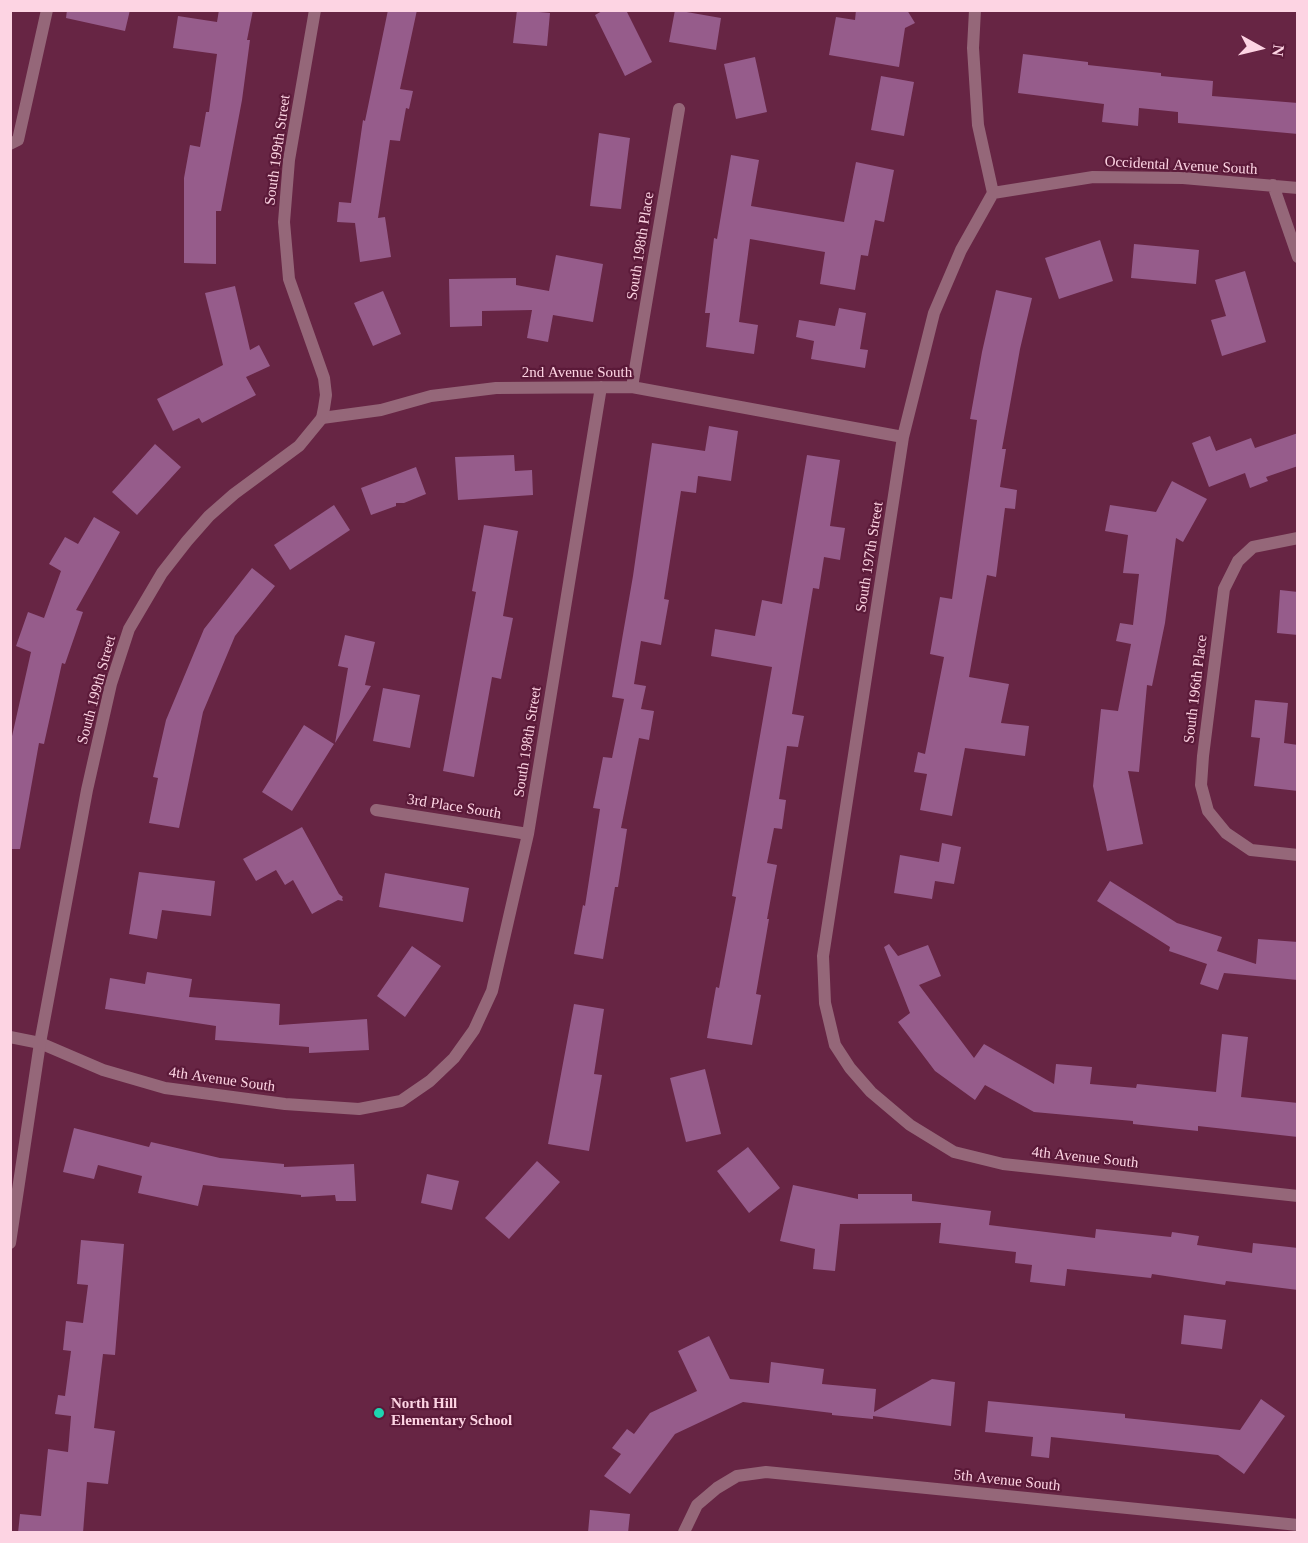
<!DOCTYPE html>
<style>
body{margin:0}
#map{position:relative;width:1308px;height:1543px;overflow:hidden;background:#672544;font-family:Georgia,serif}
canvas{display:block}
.frame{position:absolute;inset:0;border:12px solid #fdd4e3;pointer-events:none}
.north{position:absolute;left:1230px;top:18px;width:60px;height:60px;-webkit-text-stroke:4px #5b1a39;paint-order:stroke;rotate:98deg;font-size:16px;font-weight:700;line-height:24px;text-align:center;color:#fdd4e3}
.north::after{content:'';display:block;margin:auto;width:21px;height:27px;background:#fdd4e3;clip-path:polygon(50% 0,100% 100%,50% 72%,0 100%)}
</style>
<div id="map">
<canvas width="1308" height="1543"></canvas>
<div class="frame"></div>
<div class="north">N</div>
</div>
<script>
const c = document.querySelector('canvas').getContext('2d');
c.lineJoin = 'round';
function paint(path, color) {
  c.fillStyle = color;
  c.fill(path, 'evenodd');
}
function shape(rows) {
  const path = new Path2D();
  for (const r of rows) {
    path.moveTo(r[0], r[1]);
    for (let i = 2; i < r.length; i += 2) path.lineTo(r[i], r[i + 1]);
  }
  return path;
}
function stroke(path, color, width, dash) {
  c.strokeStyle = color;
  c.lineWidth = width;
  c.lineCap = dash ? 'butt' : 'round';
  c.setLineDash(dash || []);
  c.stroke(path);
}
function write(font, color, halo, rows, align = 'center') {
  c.font = font + ' Georgia,serif';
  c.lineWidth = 4.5;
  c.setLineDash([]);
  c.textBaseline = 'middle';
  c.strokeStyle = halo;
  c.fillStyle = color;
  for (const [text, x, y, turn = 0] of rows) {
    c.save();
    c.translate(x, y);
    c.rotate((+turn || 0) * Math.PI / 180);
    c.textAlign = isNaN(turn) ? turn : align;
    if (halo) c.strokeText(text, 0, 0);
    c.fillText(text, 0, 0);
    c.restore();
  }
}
paint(shape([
 [67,10,130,10,125,31,66,18],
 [219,10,253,10,247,40,250,40,242,100,221,211,216,211,216,264,184,263,184,178,190,145,200,147,206,112,209,112,217,54,173,48,178,16,217,22],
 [388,10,417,10,400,89,413,91,409,109,406,108,400,141,390,140,378,218,385,217,391,257,360,262,355,223,337,222,339,202,351,203,363,120,365,121],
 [517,10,550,13,547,46,513,43],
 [604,10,626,10,652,62,625,76,595,15],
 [675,10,721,18,716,50,669,42],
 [856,10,907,10,915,23,905,28,899,67,829,55,836,17,855,20],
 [1023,54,1088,62,1088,65,1161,73,1161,76,1213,81,1212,96,1298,103,1298,134,1178,123,1178,112,1139,108,1138,126,1102,122,1104,104,1018,93],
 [755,57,767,112,736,119,724,64],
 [881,76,914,82,904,136,871,130],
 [599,133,630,138,621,209,590,206],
 [731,155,759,160,751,206,844,222,856,162,894,170,884,222,875,220,868,256,861,255,855,290,820,284,825,252,750,239,739,322,758,325,754,354,706,347,710,313,705,313,714,238,717,239],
 [1100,240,1113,281,1059,299,1045,258],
 [1134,244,1199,250,1196,284,1131,278],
 [556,255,603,264,593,322,553,315,548,342,527,338,532,310,482,311,482,326,450,327,449,279,516,278,516,285,549,291],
 [1245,271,1266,342,1222,356,1211,320,1226,316,1215,280],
 [235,286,250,350,259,345,270,366,246,377,256,395,202,423,199,418,173,431,157,399,223,365,205,293],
 [996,290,1032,298,1020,349,1002,449,1006,449,1000,487,1017,490,1015,509,1005,508,996,577,987,575,969,677,1009,684,1001,723,1029,726,1025,756,965,748,952,816,920,810,927,774,914,772,918,752,925,754,944,657,930,654,940,597,952,599,977,420,970,419,982,352],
 [383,291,401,334,373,346,354,303],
 [839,308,866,313,860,349,868,350,865,368,811,359,814,341,796,337,799,320,835,326],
 [709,426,738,431,731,481,698,476,696,493,681,491,664,599,669,600,661,645,641,641,634,684,646,686,641,709,654,711,649,740,639,738,621,828,627,829,618,887,615,887,603,959,574,954,583,905,585,906,600,809,593,808,603,757,612,758,624,699,612,697,633,576,652,443,705,451],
 [1298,433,1298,466,1266,477,1268,481,1250,488,1245,473,1209,487,1192,443,1210,436,1216,451,1251,438,1255,448],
 [155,444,181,467,137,515,112,492],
 [514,455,515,471,532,470,533,495,458,500,455,457],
 [807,455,840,460,830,526,845,528,840,560,824,557,819,589,813,588,792,714,804,716,798,747,787,746,779,799,786,800,782,829,774,828,767,863,777,865,767,919,769,919,756,994,761,995,752,1045,707,1038,716,987,719,988,736,897,732,896,772,667,711,656,715,629,755,636,762,600,782,604],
 [416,467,426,494,404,503,396,503,396,506,371,515,361,488],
 [1172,481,1207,499,1183,542,1176,538,1165,623,1152,686,1147,685,1139,772,1128,771,1143,844,1107,851,1093,786,1101,709,1118,711,1131,644,1116,641,1120,623,1133,625,1139,574,1123,573,1128,535,1105,531,1110,505,1156,512],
 [334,505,350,530,290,570,274,545],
 [94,517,120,532,76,610,83,612,65,664,62,663,44,744,39,743,20,849,10,849,10,745,31,652,16,646,28,612,44,618,61,571,49,564,65,537,78,544],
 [484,525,518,531,503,616,513,618,501,679,492,677,474,777,443,771,476,592,472,591],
 [252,568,275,586,235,636,203,712,179,828,149,823,158,778,153,777,166,720,204,629],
 [1280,590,1298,592,1298,635,1277,633],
 [345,635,375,642,365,685,371,686,335,743,348,668,338,666],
 [383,688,420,695,410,748,373,741],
 [1255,700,1288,703,1284,743,1298,745,1298,791,1254,786,1260,738,1251,737],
 [304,725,334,744,292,811,262,792],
 [302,827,339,894,343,897,342,898,343,901,338,900,312,914,293,880,285,885,276,870,256,881,243,859],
 [942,843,961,847,954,884,935,881,932,899,894,893,900,855,939,862],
 [139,872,215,881,211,916,162,910,157,939,129,934],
 [385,873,469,888,463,922,379,907],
 [1110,881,1177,923,1222,937,1217,951,1256,964,1258,939,1298,942,1298,980,1224,973,1218,990,1200,984,1207,964,1169,951,1170,947,1097,901],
 [889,944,898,956,928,945,941,976,919,985,974,1058,984,1044,1054,1084,1056,1064,1092,1067,1090,1084,1136,1088,1137,1084,1216,1092,1222,1034,1248,1037,1241,1097,1298,1103,1298,1137,1198,1126,1198,1131,1133,1124,1133,1121,1034,1112,985,1085,975,1100,935,1071,898,1022,910,1013,884,947],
 [412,946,441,966,405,1017,377,996],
 [147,972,192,979,189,997,280,1004,279,1025,367,1019,369,1050,309,1053,309,1047,215,1040,216,1026,105,1009,110,978,145,984],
 [574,1004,604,1009,594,1074,602,1075,589,1151,548,1144],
 [705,1069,721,1134,686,1142,670,1078],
 [74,1128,149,1147,151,1142,220,1158,284,1164,284,1167,354,1164,356,1201,336,1201,335,1195,301,1197,301,1195,203,1185,198,1206,138,1193,142,1176,98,1165,94,1179,63,1172],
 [748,1147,780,1188,749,1213,717,1171],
 [537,1161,560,1182,509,1239,485,1218],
 [427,1174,459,1181,452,1210,421,1203],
 [793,1185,858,1199,858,1194,912,1194,912,1201,991,1211,989,1225,1095,1238,1096,1229,1171,1237,1172,1232,1199,1236,1197,1245,1252,1253,1253,1243,1298,1248,1298,1290,1226,1281,1225,1285,1152,1274,1151,1278,1067,1269,1065,1286,1030,1282,1032,1265,1015,1263,1016,1252,939,1243,941,1223,840,1224,835,1271,813,1269,815,1249,780,1241],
 [81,1240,124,1244,115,1355,103,1354,94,1428,115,1431,108,1484,87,1482,83,1533,18,1533,20,1514,41,1516,48,1449,68,1452,71,1416,55,1414,58,1395,65,1396,71,1351,63,1350,66,1321,83,1323,88,1285,77,1284],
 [1184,1315,1226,1320,1222,1349,1181,1344],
 [709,1336,730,1379,769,1383,771,1362,824,1369,822,1384,876,1389,874,1412,932,1379,955,1382,951,1426,873,1416,873,1419,832,1415,832,1413,743,1402,675,1434,630,1494,604,1476,621,1454,612,1448,627,1429,634,1434,650,1413,697,1391,678,1351],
 [1261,1399,1285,1416,1244,1474,1218,1455,1051,1437,1049,1458,1031,1456,1033,1437,985,1432,988,1401,1125,1414,1125,1418,1240,1430],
 [590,1510,630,1514,628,1533,588,1533]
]), '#965c8b');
stroke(shape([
 [975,10,973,48,978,125,993,193,961,250,934,313,903,437,823,956,825,1003,835,1045,850,1068,871,1092,910,1125,954,1152,1003,1164,1298,1196],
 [10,144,18,140,47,10],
 [1273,185,1298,257],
 [993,193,1093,177,1183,178,1298,188],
 [632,387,679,109],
 [322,418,381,410,431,396,496,388,632,387,903,437],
 [1298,538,1253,547,1238,561,1224,589,1203,756,1201,785,1208,811,1226,833,1251,850,1298,855],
 [376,810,528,834],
 [10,1037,40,1043,103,1070,165,1088,285,1104,359,1109,401,1101,430,1081,454,1058,474,1030,492,991,528,834,601,387],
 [684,1532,697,1505,717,1488,737,1476,766,1472,1298,1525]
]), '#956779', 12);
stroke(shape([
 [10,1243,40,1043,87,790,111,684,129,629,162,573,187,541,209,516,234,494,299,446,322,418,324,408,326,395,324,378,289,279,284,222,289,160,315,10]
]), '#956779', 12);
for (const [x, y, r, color] of [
 [379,1413,6,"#1dd5b1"]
]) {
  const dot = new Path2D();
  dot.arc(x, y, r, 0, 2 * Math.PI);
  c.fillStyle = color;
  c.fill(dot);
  stroke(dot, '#5b1a39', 2);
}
write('15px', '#fdd4e3', '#5b1a39', [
 ["South 199th Street",278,150,-82],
 ["Occidental Avenue South",1181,166,3],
 ["South 198th Place",641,246,-81],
 ["2nd Avenue South",577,373],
 ["South 197th Street",870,557,-81],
 ["South 196th Place",1196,689,-83],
 ["South 199th Street",97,690,-75],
 ["South 198th Street",528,742,-81],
 ["3rd Place South",454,807,9],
 ["4th Avenue South",222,1080,8],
 ["4th Avenue South",1085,1158,6],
 ["5th Avenue South",1007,1481,6]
]);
write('bold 15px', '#fdd4e3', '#5b1a39', [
 ["North Hill",391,1404],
 ["Elementary School",391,1421]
], 'left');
</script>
